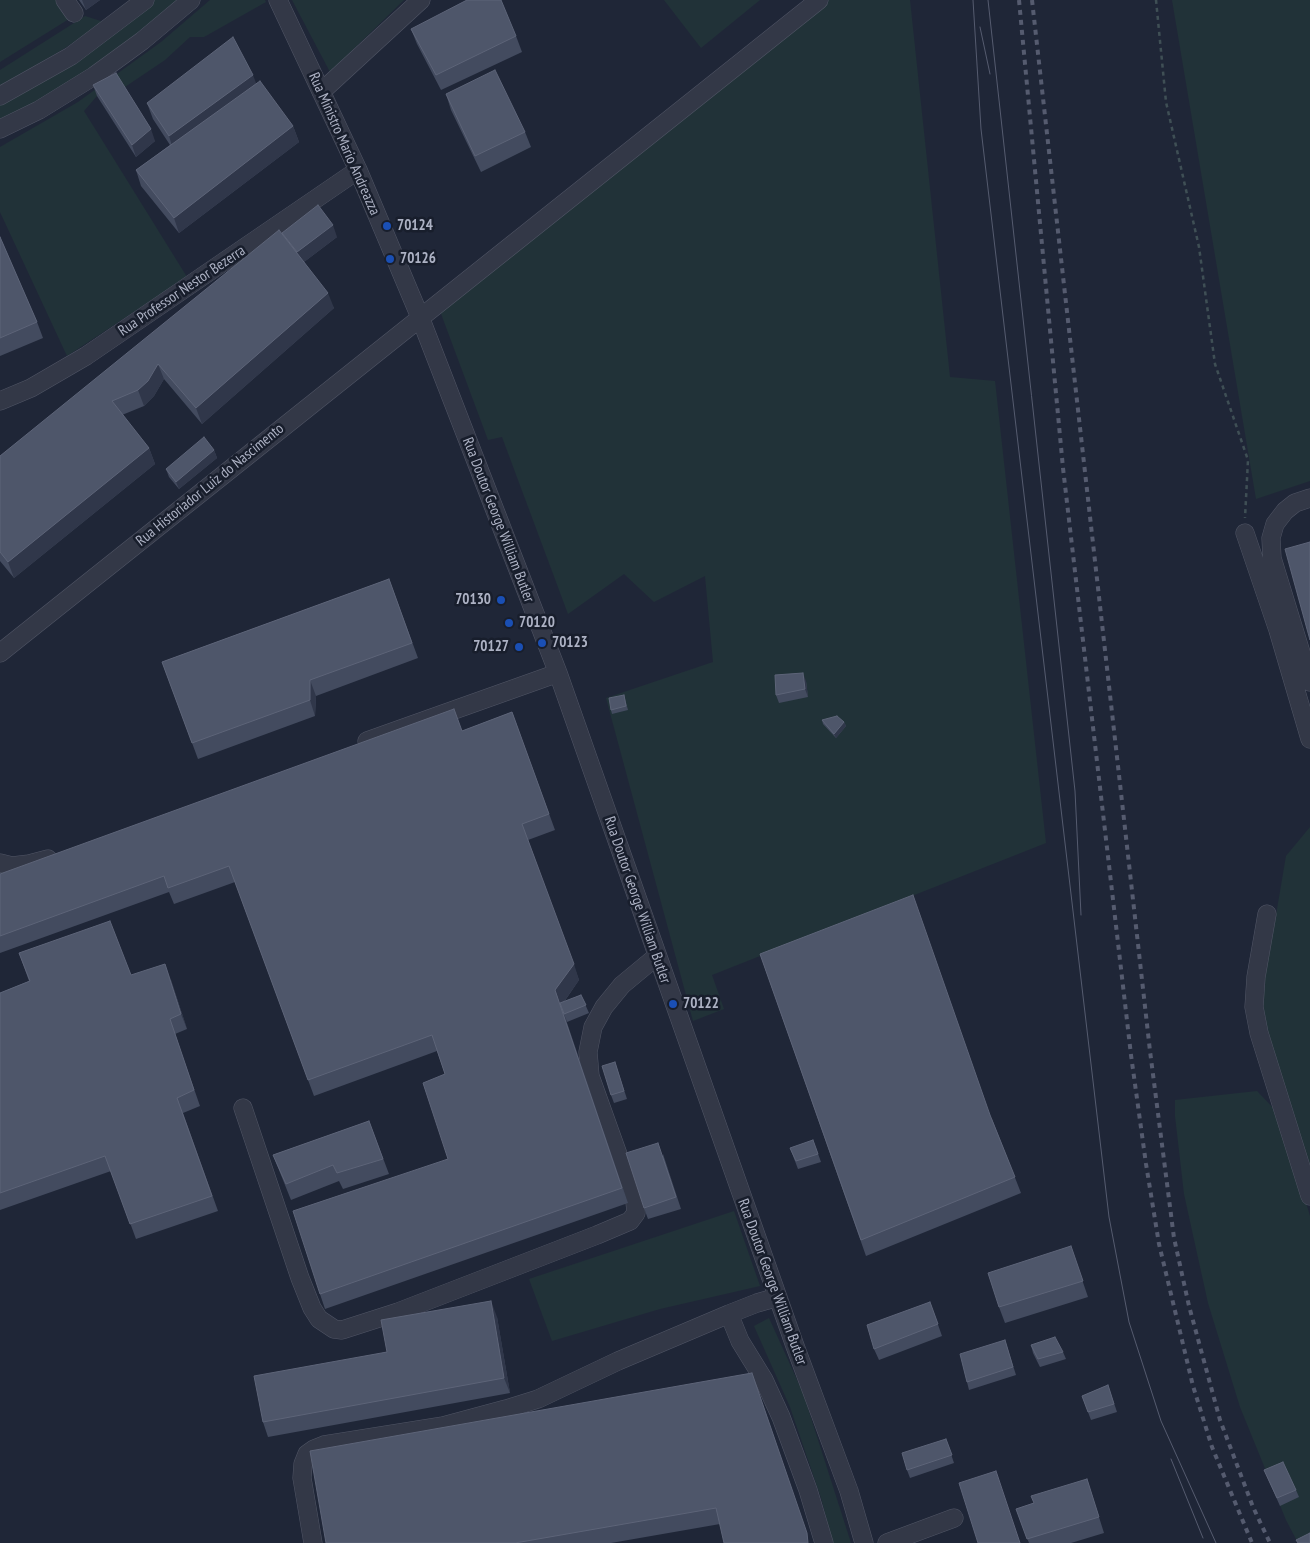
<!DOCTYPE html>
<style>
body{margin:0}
canvas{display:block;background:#1f2637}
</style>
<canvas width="1310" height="1543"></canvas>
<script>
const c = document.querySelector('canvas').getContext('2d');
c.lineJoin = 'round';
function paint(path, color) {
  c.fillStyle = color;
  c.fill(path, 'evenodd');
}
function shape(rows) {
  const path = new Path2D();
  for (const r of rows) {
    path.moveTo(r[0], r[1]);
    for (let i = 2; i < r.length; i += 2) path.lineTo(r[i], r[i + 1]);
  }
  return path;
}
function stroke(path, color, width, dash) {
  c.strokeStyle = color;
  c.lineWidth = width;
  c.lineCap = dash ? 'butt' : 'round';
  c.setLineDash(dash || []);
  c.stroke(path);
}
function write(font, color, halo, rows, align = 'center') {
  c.font = font + ' "PT Sans Narrow",sans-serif';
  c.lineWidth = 5;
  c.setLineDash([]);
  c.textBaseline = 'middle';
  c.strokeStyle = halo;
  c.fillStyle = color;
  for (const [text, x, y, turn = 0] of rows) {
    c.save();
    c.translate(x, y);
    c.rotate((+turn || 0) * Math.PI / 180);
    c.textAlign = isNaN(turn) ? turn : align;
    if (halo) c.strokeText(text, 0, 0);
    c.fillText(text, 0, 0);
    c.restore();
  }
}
paint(shape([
 [0,0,56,0,69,19,0,62],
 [153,0,182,0,103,61,36,105,0,123,0,100],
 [210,0,265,0,266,2,204,37,190,37,165,60,122,89,97,96,84,111,187,277,67,356,0,212,0,147,78,102,161,42],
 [292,0,404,0,330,72],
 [664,0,760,0,701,48],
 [811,0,910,0,950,377,995,381,1046,843,712,975,724,1009,693,1021,606,698,713,662,705,576,654,602,624,574,568,614,502,437,488,440,440,311],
 [1172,0,1310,0,1310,481,1256,499],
 [85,16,104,22,62,50,0,86,0,70],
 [1310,827,1310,1167,1266,1034,1261,978,1276,915,1286,856],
 [1257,1091,1279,1114,1310,1216,1310,1543,1298,1543,1286,1520,1240,1407,1208,1303,1184,1194,1175,1116,1175,1100],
 [734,1211,760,1286,660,1309,552,1341,529,1279],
 [769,1318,803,1393,851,1543,833,1543,821,1498,790,1407,754,1326]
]), '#213238');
const minor = shape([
 [65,0,74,13],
 [278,0,358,170,420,317,558,673,795,1346,849,1491,864,1543],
 [321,92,421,0],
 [0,96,71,56,145,0],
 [0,129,39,110,94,76,142,41,191,0],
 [0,401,31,388,86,356,358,170],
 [1310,498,1295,503,1285,511,1275,524,1271,538,1272,558,1310,682],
 [1245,533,1278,630,1310,739],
 [0,653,819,0],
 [367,741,558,673],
 [0,863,12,866,29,864,48,859],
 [1267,914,1256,977,1254,1007,1259,1033,1310,1196],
 [243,1108,300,1278,312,1308,319,1319,334,1329,342,1330,398,1312,597,1235,630,1221,636,1213,635,1202,590,1076,588,1052,593,1027,604,1007,622,985,657,956],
 [729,1314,757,1303,778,1297],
 [313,1543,302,1478,303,1464,307,1454,314,1449,324,1445,443,1426,506,1409,538,1399,618,1361,729,1314,740,1341,764,1380,781,1417,808,1490,824,1543],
 [887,1543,954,1518]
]);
stroke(minor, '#505565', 19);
stroke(shape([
 [1156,0,1166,102,1199,247,1215,364,1248,460,1245,518]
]), '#3f4f55', 2.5, [4, 4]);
stroke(minor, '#333847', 18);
stroke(shape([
 [973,0,981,129,1109,1217,1129,1322,1161,1421,1216,1543],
 [988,0,1075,791,1081,915],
 [980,27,990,74],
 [1171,1459,1203,1538]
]), '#555b6f', 1);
stroke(shape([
 [1019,0,1063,468,1131,1055,1146,1164,1159,1244,1193,1386,1212,1447,1252,1543],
 [1032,0,1150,1051,1174,1238,1189,1306,1220,1420,1253,1507,1270,1543]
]), '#555b6f', 4, [5, 5]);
paint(shape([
 [79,0,100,0,86,10],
 [411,29,516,36,522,52,441,90,417,44],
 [256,84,293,126,299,142,179,233,141,186,136,170,170,145,153,119,147,103],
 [93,85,155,141,136,157,97,96],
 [446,94,525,132,531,147,481,172,451,110],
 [282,233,337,237,304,262,334,308,202,424,164,379,154,396,144,406,122,415,149,448,155,464,14,578,0,561,0,456],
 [0,237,37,322,43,338,0,356],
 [214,450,217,458,179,489,169,477,166,469],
 [389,579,418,658,316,696,315,716,198,759,162,662],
 [806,681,808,697,779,703,776,695],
 [624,695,628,710,612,714,611,710],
 [512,712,555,830,528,840,579,980,564,1002,581,995,589,1013,567,1022,564,1014,628,1203,325,1309,320,1294,448,1159,445,1074,437,1051,314,1096,235,882,174,904,169,892,0,953,0,874,462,731],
 [822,720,844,722,846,726,836,738,823,724],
 [19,953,131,975,171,980,187,1029,175,1034,200,1106,183,1113,218,1211,136,1239,111,1171,0,1210,0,993,29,981],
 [760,954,992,1119,1021,1193,866,1256],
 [615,1062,627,1099,614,1103,611,1095],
 [369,1121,389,1174,343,1189,339,1181,291,1200,273,1155],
 [790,1148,816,1148,821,1162,798,1169],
 [663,1154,681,1209,648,1219,644,1208],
 [1076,1262,1088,1297,1005,1323,999,1307],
 [930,1302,942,1336,879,1360,874,1349],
 [497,1317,510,1393,268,1437,263,1422,387,1352],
 [1005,1340,1016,1375,969,1390,967,1382],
 [1031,1345,1063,1352,1066,1359,1040,1367,1033,1353],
 [752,1373,720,1524,611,1543,326,1543],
 [1108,1385,1117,1412,1091,1420,1082,1396],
 [946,1439,954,1463,910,1478,907,1470],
 [1264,1470,1296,1490,1299,1497,1280,1506],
 [1087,1479,1104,1533,1071,1543,1029,1543,1016,1509,1034,1503]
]), '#434b5f');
paint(shape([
 [82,0,100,0,86,10],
 [253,75,259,91,174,152,169,136],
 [293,126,299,142,179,233,174,218],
 [151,129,155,141,136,157,132,145],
 [333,225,337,237,300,265,296,253],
 [328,293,334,308,202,424,196,408],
 [158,364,164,379,154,396,144,406,138,390],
 [149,448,155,464,14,578,8,562],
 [214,450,217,458,179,489,176,482],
 [803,673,806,681,808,697,805,689],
 [310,680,316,696,315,716,310,700],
 [844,722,846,726,836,738,834,734],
 [165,964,171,980,187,1029,181,1014],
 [574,964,579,980,561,1006,628,1203,555,990],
 [491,1301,497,1317,510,1393,504,1378]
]), '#30374a');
const building = shape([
 [467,0,501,0,516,36,436,75,411,29,467,0],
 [233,37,253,75,169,136,147,103,233,37],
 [495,70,525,132,475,156,446,94,495,70],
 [116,73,151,129,132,145,93,85,116,73],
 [260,81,293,126,174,218,136,170,260,81],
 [318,205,333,225,297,252,282,233,318,205],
 [279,230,328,293,196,408,158,364,148,381,138,390,112,401,149,448,8,562,0,552,0,456,279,230],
 [0,237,37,322,0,338,0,237],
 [204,437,214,450,176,482,166,469,204,437],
 [1310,542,1310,640,1285,549,1310,542],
 [389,579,412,643,310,680,310,700,192,743,162,662,389,579],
 [803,673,805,689,776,695,775,675,803,673],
 [624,695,626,706,611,710,609,698,624,695],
 [454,709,462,731,512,712,549,814,522,824,574,964,555,990,622,1188,320,1294,293,1211,448,1159,423,1083,445,1074,432,1035,308,1080,229,866,168,888,164,876,0,936,0,874,454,709],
 [837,716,844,722,834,734,822,720,837,716],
 [913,895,990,1115,1015,1177,861,1240,760,954,913,895],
 [110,921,131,975,165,964,181,1014,170,1019,194,1090,177,1098,212,1196,130,1224,105,1156,0,1193,0,993,30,981,19,953,110,921],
 [581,995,586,1005,564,1014,560,1003,581,995],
 [615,1062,624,1091,611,1095,602,1066,615,1062],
 [369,1121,383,1159,337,1173,333,1165,286,1184,273,1155,369,1121],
 [813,1140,818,1154,796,1161,790,1148,813,1140],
 [658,1143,676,1197,644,1208,626,1153,658,1143],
 [1071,1246,1083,1281,999,1307,988,1273,1071,1246],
 [491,1301,504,1378,263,1422,254,1376,387,1352,381,1320,491,1301],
 [930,1302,938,1324,874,1349,867,1325,930,1302],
 [1055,1337,1063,1352,1038,1359,1031,1345,1055,1337],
 [1005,1340,1013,1367,967,1382,960,1354,1005,1340],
 [752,1373,807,1533,808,1543,724,1543,716,1508,515,1543,326,1543,310,1451,752,1373],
 [1108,1385,1114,1404,1088,1412,1082,1396,1108,1385],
 [946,1439,952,1455,907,1470,902,1453,946,1439],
 [1283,1462,1296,1490,1277,1498,1264,1470,1283,1462],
 [996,1471,1020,1543,978,1543,959,1483,996,1471],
 [1087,1479,1099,1517,1027,1539,1016,1509,1034,1503,1031,1496,1087,1479],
 [1310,1533,1310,1543,1298,1543,1296,1540,1310,1533]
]);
paint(building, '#4e566a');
stroke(building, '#5d6478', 1);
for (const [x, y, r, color] of [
 [387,226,5,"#1a4fb4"],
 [390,259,5,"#1a4fb4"],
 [501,600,5,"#1a4fb4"],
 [509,623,5,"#1a4fb4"],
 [542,643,5,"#1a4fb4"],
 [519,647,5,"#1a4fb4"],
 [673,1004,5,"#1a4fb4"]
]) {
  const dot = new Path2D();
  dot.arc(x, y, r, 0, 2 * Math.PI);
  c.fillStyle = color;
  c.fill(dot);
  stroke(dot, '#181e2c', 2);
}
write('15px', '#adb2c4', '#181e2c', [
 ["Rua Ministro Mario Andreazza",344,144,66],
 ["Rua Professor Nestor Bezerra",182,291,-34],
 ["Rua Historiador Luiz do Nascimento",210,485,-39],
 ["Rua Doutor George William Butler",498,520,69],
 ["Rua Doutor George William Butler",637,900,71],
 ["Rua Doutor George William Butler",772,1282,70]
]);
write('bold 15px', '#adb2c4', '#181e2c', [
 ["70124",397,226],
 ["70126",400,259],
 ["70130",491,600,"right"],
 ["70120",519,623],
 ["70123",552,643],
 ["70127",509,647,"right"],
 ["70122",683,1004]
], 'left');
</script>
